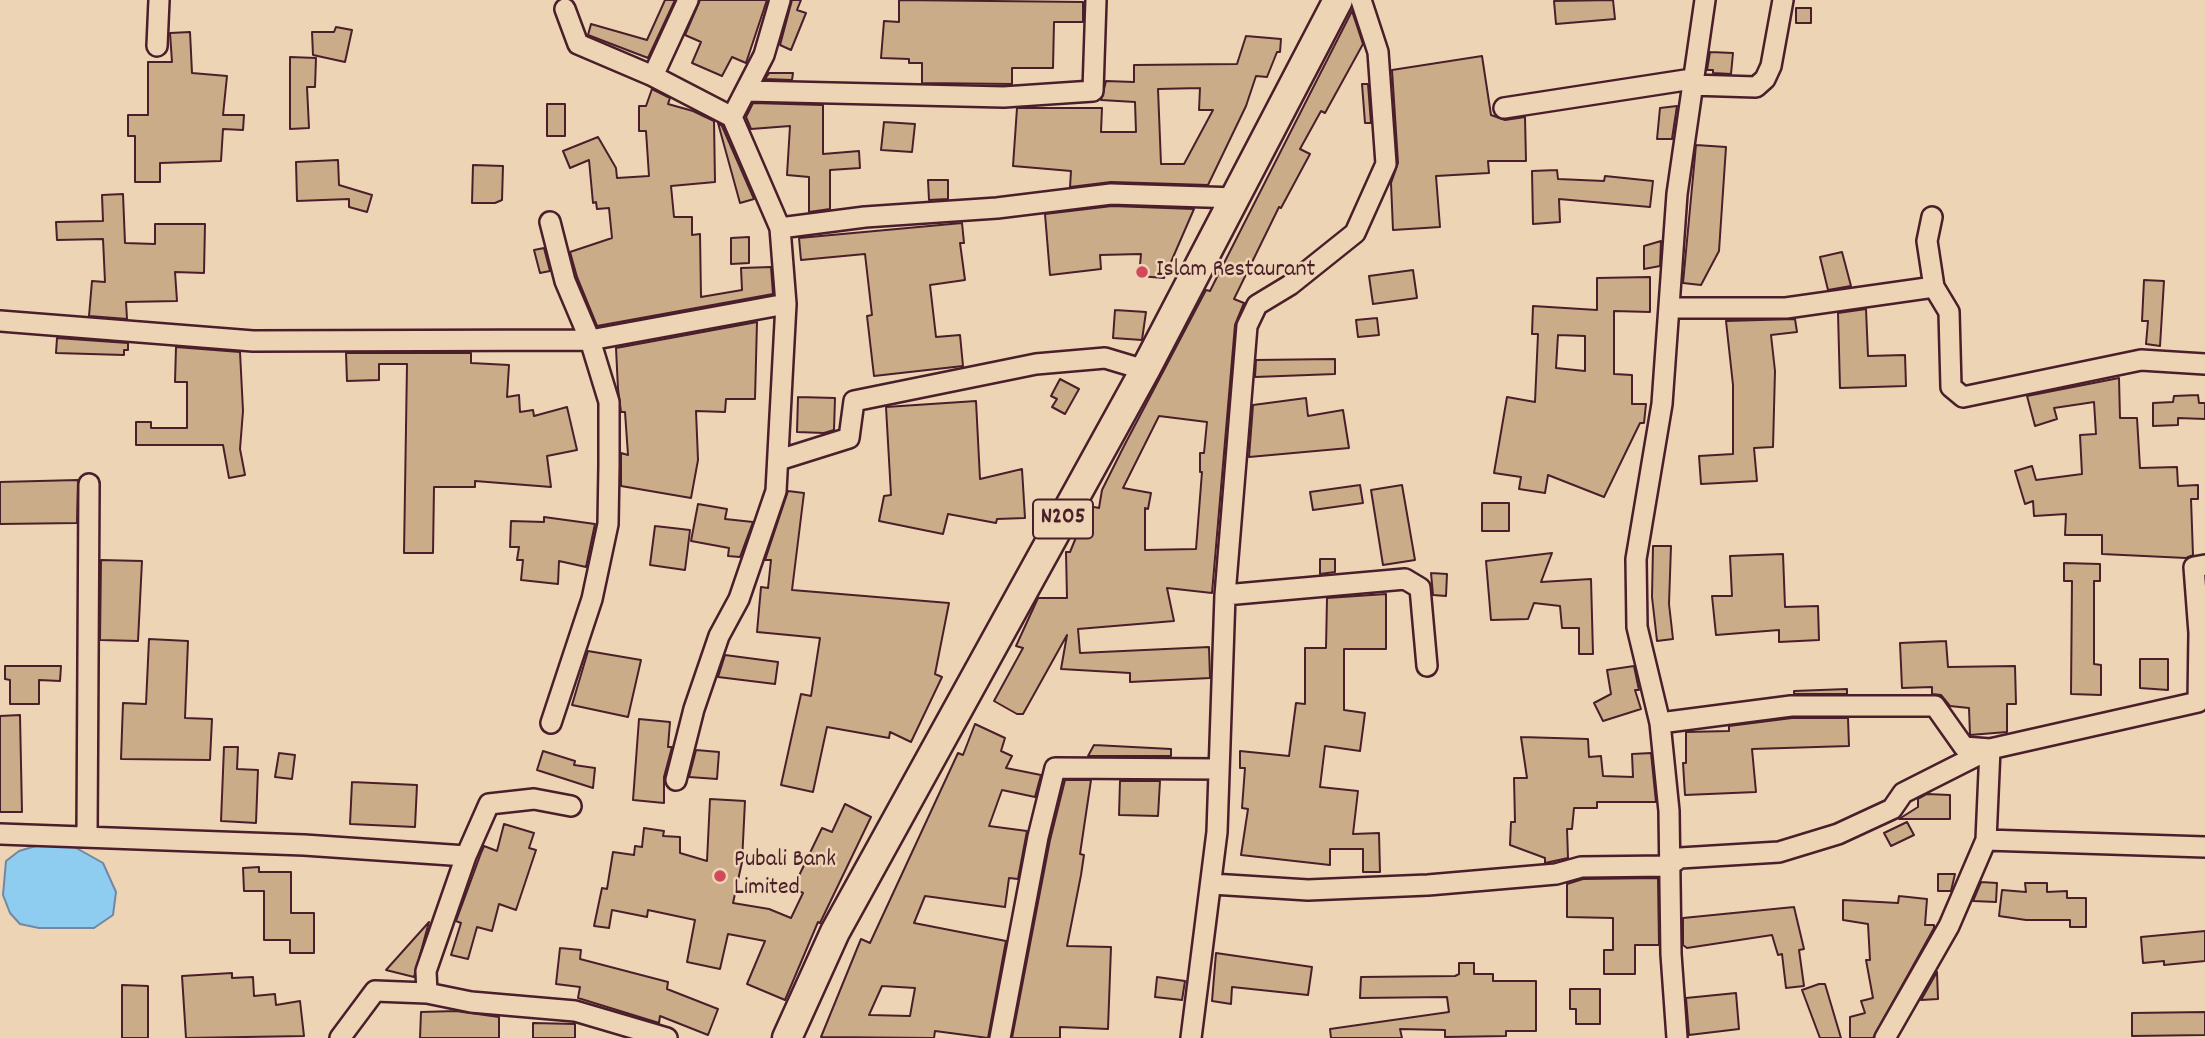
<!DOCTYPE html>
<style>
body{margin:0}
canvas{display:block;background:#edd4b5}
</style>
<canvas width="2205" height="1038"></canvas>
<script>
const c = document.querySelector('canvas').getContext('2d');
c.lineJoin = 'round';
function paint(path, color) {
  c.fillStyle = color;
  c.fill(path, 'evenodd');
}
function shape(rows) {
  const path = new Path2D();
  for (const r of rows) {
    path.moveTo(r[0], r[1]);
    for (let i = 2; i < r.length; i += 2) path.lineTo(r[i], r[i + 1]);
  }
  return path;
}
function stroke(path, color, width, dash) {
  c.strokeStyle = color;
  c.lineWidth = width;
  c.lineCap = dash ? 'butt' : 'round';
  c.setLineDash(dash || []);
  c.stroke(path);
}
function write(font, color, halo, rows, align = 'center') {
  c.font = font + ' Dekko,sans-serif';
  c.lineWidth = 5;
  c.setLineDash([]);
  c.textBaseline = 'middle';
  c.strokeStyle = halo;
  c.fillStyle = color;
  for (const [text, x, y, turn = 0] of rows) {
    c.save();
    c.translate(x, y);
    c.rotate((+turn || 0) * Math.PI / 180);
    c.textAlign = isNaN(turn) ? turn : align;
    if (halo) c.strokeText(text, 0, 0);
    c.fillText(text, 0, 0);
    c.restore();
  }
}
const water = shape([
 [71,845,103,863,116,892,113,915,94,928,39,928,20,924,10,913,3,895,6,861,19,851,36,846,71,845]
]);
paint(water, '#8fcdf0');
stroke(water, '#7387a1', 2);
const building = shape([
 [665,0,675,0,648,58,588,35,591,24,647,40,665,0],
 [700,0,767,0,746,63,732,57,722,76,692,63,701,42,685,35,700,0],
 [792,0,801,0,797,10,806,13,791,50,780,45,792,0],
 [899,0,1083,2,1083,22,1054,22,1053,68,1012,68,1012,84,922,83,922,63,909,63,909,59,881,58,884,21,899,22,899,0],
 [1613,0,1615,19,1556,24,1554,1,1613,0],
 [1796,8,1811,8,1811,23,1796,23,1796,8],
 [1352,11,1363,44,1325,113,1321,111,1300,149,1310,154,1281,208,1279,207,1234,299,1244,303,1235,325,1212,593,1167,588,1174,621,1078,629,1080,653,1209,647,1210,678,1130,682,1130,673,1061,669,1067,635,1023,714,1017,714,994,701,1023,648,1016,646,1038,598,1067,598,1066,552,1070,552,1089,506,1099,508,1102,490,1124,446,1206,290,1210,291,1222,267,1352,11],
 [1159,416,1207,422,1204,453,1200,453,1200,472,1202,472,1196,549,1145,550,1145,508,1148,509,1151,493,1123,488,1159,416],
 [336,27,352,30,345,62,313,55,312,32,334,32,336,27],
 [190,32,192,73,227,76,223,115,244,115,243,130,223,129,221,161,160,163,160,182,135,182,135,136,128,136,128,115,148,115,148,62,172,62,170,33,190,32],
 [1246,36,1281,39,1280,52,1277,52,1267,77,1256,76,1246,106,1208,185,1111,182,1070,187,1071,171,1013,166,1017,108,1102,108,1101,132,1136,132,1135,102,1101,100,1106,81,1134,82,1134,65,1237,64,1246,36],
 [1200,88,1199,110,1213,110,1184,164,1161,164,1158,89,1200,88],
 [1710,52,1733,53,1731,74,1713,73,1713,70,1707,70,1710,52],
 [1482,56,1491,115,1505,120,1525,117,1526,161,1488,161,1489,173,1436,176,1440,227,1393,230,1391,183,1398,163,1392,70,1482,56],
 [290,57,316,58,315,87,307,87,309,128,290,129,290,57],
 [769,73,793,73,792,80,765,79,769,73],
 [1362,84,1368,84,1371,123,1365,123,1362,84],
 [652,89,670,98,668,104,693,111,714,121,715,182,671,186,674,217,692,217,692,235,700,234,701,297,742,290,741,268,771,267,773,294,597,326,577,277,570,252,612,238,609,208,597,209,596,202,593,203,589,160,570,168,563,151,598,137,616,168,617,178,649,176,646,131,639,131,639,106,646,106,652,89],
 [753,103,823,105,823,154,859,151,860,168,830,170,830,209,809,212,809,177,787,175,790,126,751,129,746,117,753,103],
 [547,104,565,104,565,136,547,136,547,104],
 [1677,106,1672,139,1657,139,1660,108,1677,106],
 [884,122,915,124,912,152,881,150,884,122],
 [718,123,722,126,754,199,740,203,718,123],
 [1696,145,1726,147,1719,251,1701,285,1683,283,1696,145],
 [338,160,339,185,372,195,367,212,349,207,349,199,297,201,296,162,338,160],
 [473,165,503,166,502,200,495,203,472,203,473,165],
 [1557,170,1558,179,1604,181,1605,176,1653,181,1650,207,1559,199,1560,222,1533,224,1532,171,1557,170],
 [928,180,948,180,948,199,929,200,928,180],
 [123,194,125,243,155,244,155,224,205,224,204,273,175,272,177,301,126,302,127,319,89,316,92,281,105,282,103,239,57,240,56,222,103,221,102,195,123,194],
 [1112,206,1194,209,1164,278,1139,276,1141,254,1100,255,1101,269,1050,275,1045,214,1112,206],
 [962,223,964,243,960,243,965,280,930,285,936,337,960,335,963,366,874,376,867,316,872,315,865,254,801,260,799,238,962,223],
 [749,237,749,263,731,264,731,238,749,237],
 [1661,241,1660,266,1644,269,1644,246,1661,241],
 [544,248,550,271,540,273,534,250,544,248],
 [1842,252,1851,286,1828,290,1820,257,1842,252],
 [1413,270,1417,298,1373,304,1369,276,1413,270],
 [1650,277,1650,312,1614,311,1614,374,1632,375,1632,404,1646,404,1644,423,1640,423,1604,497,1548,475,1545,493,1519,489,1521,477,1494,473,1507,397,1535,402,1538,334,1532,334,1533,306,1597,310,1597,278,1650,277],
 [1558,335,1585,336,1585,371,1556,368,1558,335],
 [2144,280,2164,281,2160,346,2146,344,2148,321,2142,321,2144,280],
 [1866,309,1868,356,1905,355,1906,386,1840,388,1838,313,1866,309],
 [1115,310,1146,312,1142,340,1113,338,1115,310],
 [1377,318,1379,335,1358,337,1356,320,1377,318],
 [1795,319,1797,332,1771,335,1775,371,1773,447,1754,448,1757,481,1701,484,1699,456,1733,454,1733,385,1726,321,1795,319],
 [757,322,755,399,726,399,725,412,696,411,698,460,691,498,621,486,621,453,628,455,625,412,621,412,618,389,616,348,757,322],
 [57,338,128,343,128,350,124,350,124,355,56,353,57,338],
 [176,347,240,352,243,411,240,449,245,475,229,478,223,445,136,445,136,422,151,422,151,428,187,428,187,382,175,382,176,347],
 [346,353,471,353,471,363,509,365,507,397,519,395,520,412,533,410,534,416,567,407,577,450,547,456,551,487,475,481,475,487,434,487,433,553,404,553,407,364,379,364,379,380,347,381,346,353],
 [1335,359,1335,374,1255,377,1256,360,1335,359],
 [2119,378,2120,418,2137,418,2140,468,2177,467,2178,486,2198,485,2198,499,2191,499,2193,555,2186,558,2102,554,2102,535,2065,535,2066,514,2034,516,2033,501,2025,504,2015,471,2032,466,2036,480,2082,474,2080,435,2096,434,2094,402,2054,408,2057,419,2035,426,2027,396,2119,378],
 [1060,379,1079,389,1065,414,1052,407,1057,399,1051,396,1060,379],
 [2198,395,2199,403,2205,403,2205,419,2178,418,2178,425,2153,426,2153,403,2173,402,2174,396,2198,395],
 [798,397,835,398,834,430,824,433,797,432,798,397],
 [1306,398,1308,416,1343,410,1349,448,1249,457,1253,405,1306,398],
 [976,401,980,479,1022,469,1025,518,997,519,996,523,948,514,943,534,879,521,884,496,891,495,886,407,976,401],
 [78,480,77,523,0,524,0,482,78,480],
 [1360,485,1363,503,1313,510,1310,492,1360,485],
 [1402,485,1415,560,1383,565,1371,490,1402,485],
 [788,491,804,493,792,590,949,603,935,674,942,677,911,742,890,732,889,738,827,727,813,792,781,785,801,694,811,696,820,638,757,632,761,587,768,588,771,560,765,560,788,491],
 [1482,503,1509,503,1509,531,1482,531,1482,503],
 [698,504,727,509,725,519,753,522,740,557,728,556,729,548,691,541,698,504],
 [544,517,595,524,586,567,559,561,558,584,521,580,523,560,517,560,519,547,510,547,511,521,544,522,544,517],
 [655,526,690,530,685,570,650,565,655,526],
 [1653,546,1671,546,1669,604,1673,639,1657,641,1652,597,1653,546],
 [1552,553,1541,582,1591,579,1593,654,1579,654,1579,628,1562,628,1560,606,1534,603,1528,619,1491,620,1486,561,1552,553],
 [1783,554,1785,607,1818,606,1819,640,1779,642,1779,630,1716,635,1712,596,1732,596,1730,556,1783,554],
 [1320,559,1335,559,1335,572,1320,574,1320,559],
 [101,560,142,561,138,641,100,640,101,560],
 [2064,563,2100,564,2100,581,2094,581,2094,664,2101,665,2101,695,2071,694,2072,581,2064,581,2064,563],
 [1431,573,1447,574,1446,596,1433,595,1431,573],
 [1386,594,1386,649,1344,649,1344,710,1365,713,1360,751,1325,746,1320,787,1358,791,1353,834,1379,833,1380,872,1363,872,1363,849,1330,849,1330,865,1241,855,1248,809,1242,808,1245,768,1240,768,1240,751,1289,756,1296,703,1305,704,1305,648,1326,648,1327,598,1386,594],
 [149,639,188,641,185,718,212,719,210,760,121,759,123,703,146,704,149,639],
 [1946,641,1948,667,2015,666,2016,704,2007,704,2007,732,1970,735,1969,708,1950,706,1941,695,1932,694,1932,687,1902,688,1900,643,1946,641],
 [588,651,641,660,628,717,572,705,588,651],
 [725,655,778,662,775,684,718,677,725,655],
 [2140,659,2168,659,2168,690,2140,688,2140,659],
 [5,666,61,666,60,681,39,680,39,704,10,704,10,680,5,679,5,666],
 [1634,666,1639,690,1635,690,1641,709,1603,721,1594,703,1611,694,1607,670,1634,666],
 [1847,689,1847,694,1794,694,1794,691,1847,689],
 [20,715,22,812,0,812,0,716,20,715],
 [1792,718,1848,718,1849,746,1752,749,1756,792,1685,795,1683,763,1686,763,1686,732,1729,731,1729,726,1792,718],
 [639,719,670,722,668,747,672,747,664,777,664,803,633,800,639,719],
 [975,724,1005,738,1001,751,1012,756,1006,768,1041,775,1035,797,1002,790,989,826,1027,831,1018,879,1009,878,1005,907,925,896,914,923,1006,941,988,1038,935,1031,934,1038,821,1037,861,939,870,943,958,753,963,755,975,724],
 [882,986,915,988,910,1016,869,1015,882,986],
 [1521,737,1588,739,1589,757,1601,756,1603,776,1633,777,1632,754,1651,753,1656,802,1597,802,1597,808,1574,808,1572,829,1567,829,1568,858,1545,863,1545,858,1510,845,1511,822,1515,822,1514,778,1527,778,1521,737],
 [1094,745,1171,749,1171,756,1088,756,1094,745],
 [224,747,238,747,237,769,258,770,256,823,221,821,224,747],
 [696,750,719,752,717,779,689,777,696,750],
 [543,751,575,761,574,765,595,768,593,788,537,770,543,751],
 [279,753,295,755,292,779,275,777,279,753],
 [1065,780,1091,780,1080,854,1084,855,1081,875,1067,946,1111,947,1108,1029,1060,1027,1060,1038,1012,1038,1050,840,1065,780],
 [1120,781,1160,781,1158,816,1119,815,1120,781],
 [352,782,417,785,415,827,350,824,352,782],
 [1927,794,1950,795,1950,819,1899,819,1918,807,1918,799,1927,794],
 [710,799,745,801,742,862,733,903,769,909,791,918,803,893,793,888,822,828,832,832,845,804,871,817,820,923,818,922,785,1000,747,984,765,941,728,934,720,969,687,962,695,920,648,910,647,917,612,910,609,928,594,926,602,888,607,889,613,852,634,855,635,846,642,847,644,828,664,831,663,836,680,837,680,853,707,861,710,799],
 [1907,822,1914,835,1891,846,1884,833,1907,822],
 [504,824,534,833,529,848,536,850,516,910,499,904,492,931,477,927,468,959,451,955,461,923,456,921,481,853,484,846,497,851,504,824],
 [259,867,259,872,291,872,291,913,314,913,314,953,290,953,290,940,264,940,264,891,244,891,243,868,259,867],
 [1938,874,1955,874,1951,891,1938,891,1938,874],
 [1658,878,1659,945,1635,945,1635,974,1604,974,1604,950,1613,950,1613,918,1567,917,1567,884,1583,879,1658,878],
 [1981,882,1997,883,1996,902,1973,901,1981,882],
 [2025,883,2047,883,2047,892,2067,891,2067,898,2086,898,2086,927,2070,927,2070,920,2026,920,1999,916,2002,890,2026,892,2025,883],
 [1899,896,1927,899,1925,925,1934,925,1934,928,1873,1038,1850,1038,1850,1017,1865,1013,1861,1001,1873,998,1866,960,1870,960,1868,924,1843,920,1843,900,1898,903,1899,896],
 [1794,907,1804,949,1799,950,1804,986,1786,988,1782,954,1778,955,1772,935,1687,948,1683,945,1683,918,1794,907],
 [429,922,414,977,386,970,429,922],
 [2205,931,2205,961,2164,965,2164,961,2143,963,2141,937,2205,931],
 [560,948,581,950,580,959,668,982,667,989,718,1009,708,1035,660,1016,659,1023,578,998,580,987,556,984,560,948],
 [1216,953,1312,967,1308,995,1232,987,1231,1004,1212,1001,1216,953],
 [1459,963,1474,963,1474,974,1493,974,1493,981,1536,981,1536,1031,1506,1031,1506,1036,1445,1037,1445,1030,1400,1029,1402,1038,1331,1038,1330,1029,1449,1012,1447,997,1360,998,1361,977,1455,976,1459,974,1459,963],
 [1937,972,1938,999,1921,1000,1937,972],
 [232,973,232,978,253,977,254,996,275,994,276,1005,300,1001,304,1036,186,1038,182,976,232,973],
 [1157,977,1185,981,1182,1000,1155,997,1157,977],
 [1819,984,1825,984,1841,1038,1820,1038,1802,990,1819,984],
 [122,985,148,986,148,1038,122,1038,122,985],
 [1570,989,1600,989,1600,1024,1576,1024,1576,1009,1570,1009,1570,989],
 [1736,993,1739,1029,1689,1035,1686,998,1736,993],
 [456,1011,499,1017,499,1038,420,1038,421,1012,456,1011],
 [2205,1012,2205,1035,2132,1036,2132,1013,2205,1012],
 [533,1023,575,1024,575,1038,533,1038,533,1023]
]);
paint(building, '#cbac88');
stroke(building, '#4a1f2b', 2);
const minor = shape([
 [688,0,653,76,732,117,780,228],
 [565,9,578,44,653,76],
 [157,46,159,0],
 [1691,85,1756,87,1765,79,1771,66,1783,0],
 [746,91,1004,97,1093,91,1096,0],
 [1504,108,1692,79],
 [732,117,764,55,780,0],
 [1932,217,1927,241,1934,287,1949,312,1951,387,1963,397,2141,360,2205,364],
 [550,222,565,281,590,340,609,402,609,465,608,524,592,599,551,723],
 [1669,308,1786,308,1934,287],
 [0,321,253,341,590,340,786,304,780,228,865,217,997,208,1111,194,1237,198],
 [779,460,849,438,854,401,1036,364,1105,358,1145,370],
 [1225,595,1405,579,1420,588,1427,666],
 [1660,723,1791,706,1935,706,1964,747,1990,749],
 [676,780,694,709,719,636,739,599,776,491,786,304],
 [0,834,304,845,466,856],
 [87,836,89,484],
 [1986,840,2205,847],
 [1212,884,1308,890,1428,885,1556,874,1581,867,1668,866,1680,858,1779,852,1838,834,1892,809,1903,793,1990,749,2198,702,2199,633,2194,567,2205,565],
 [427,993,426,971,466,856,489,804,534,799,571,806],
 [340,1038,375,991,427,993,471,1002,575,1011,667,1038],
 [1000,1038,1038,837,1055,768,1218,769],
 [1191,1038,1217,832,1225,595,1247,326,1257,305,1290,285,1355,233,1386,164,1378,52,1361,0],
 [1677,1038,1671,954,1669,811,1660,723,1637,627,1636,559,1662,404,1677,194,1705,0],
 [1885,1038,1949,926,1986,840,1990,749]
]);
const highway = shape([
 [787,1038,835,932,1145,370,1338,0]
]);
stroke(minor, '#4a1f2b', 24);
stroke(highway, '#4a1f2b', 33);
stroke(minor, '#edd4b5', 19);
stroke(highway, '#edd4b5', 28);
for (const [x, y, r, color] of [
 [1142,272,7,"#d1495b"],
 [720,876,7,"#d1495b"]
]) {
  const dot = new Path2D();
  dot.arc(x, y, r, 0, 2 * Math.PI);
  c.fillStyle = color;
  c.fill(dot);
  stroke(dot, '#edd4b5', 2.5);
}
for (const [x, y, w] of [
 [1063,519,60]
]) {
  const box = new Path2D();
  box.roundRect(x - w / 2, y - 19.5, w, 39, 5);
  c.fillStyle = '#edd4b5';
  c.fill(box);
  stroke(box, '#4a1f2b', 2);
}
write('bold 23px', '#4a1f2b', null, [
 ["N205",1063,519]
]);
write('24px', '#4a1f2b', '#edd4b5', [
 ["Islam Restaurant",1156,272],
 ["Pubali Bank",734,862],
 ["Limited",734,890]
], 'left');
</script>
